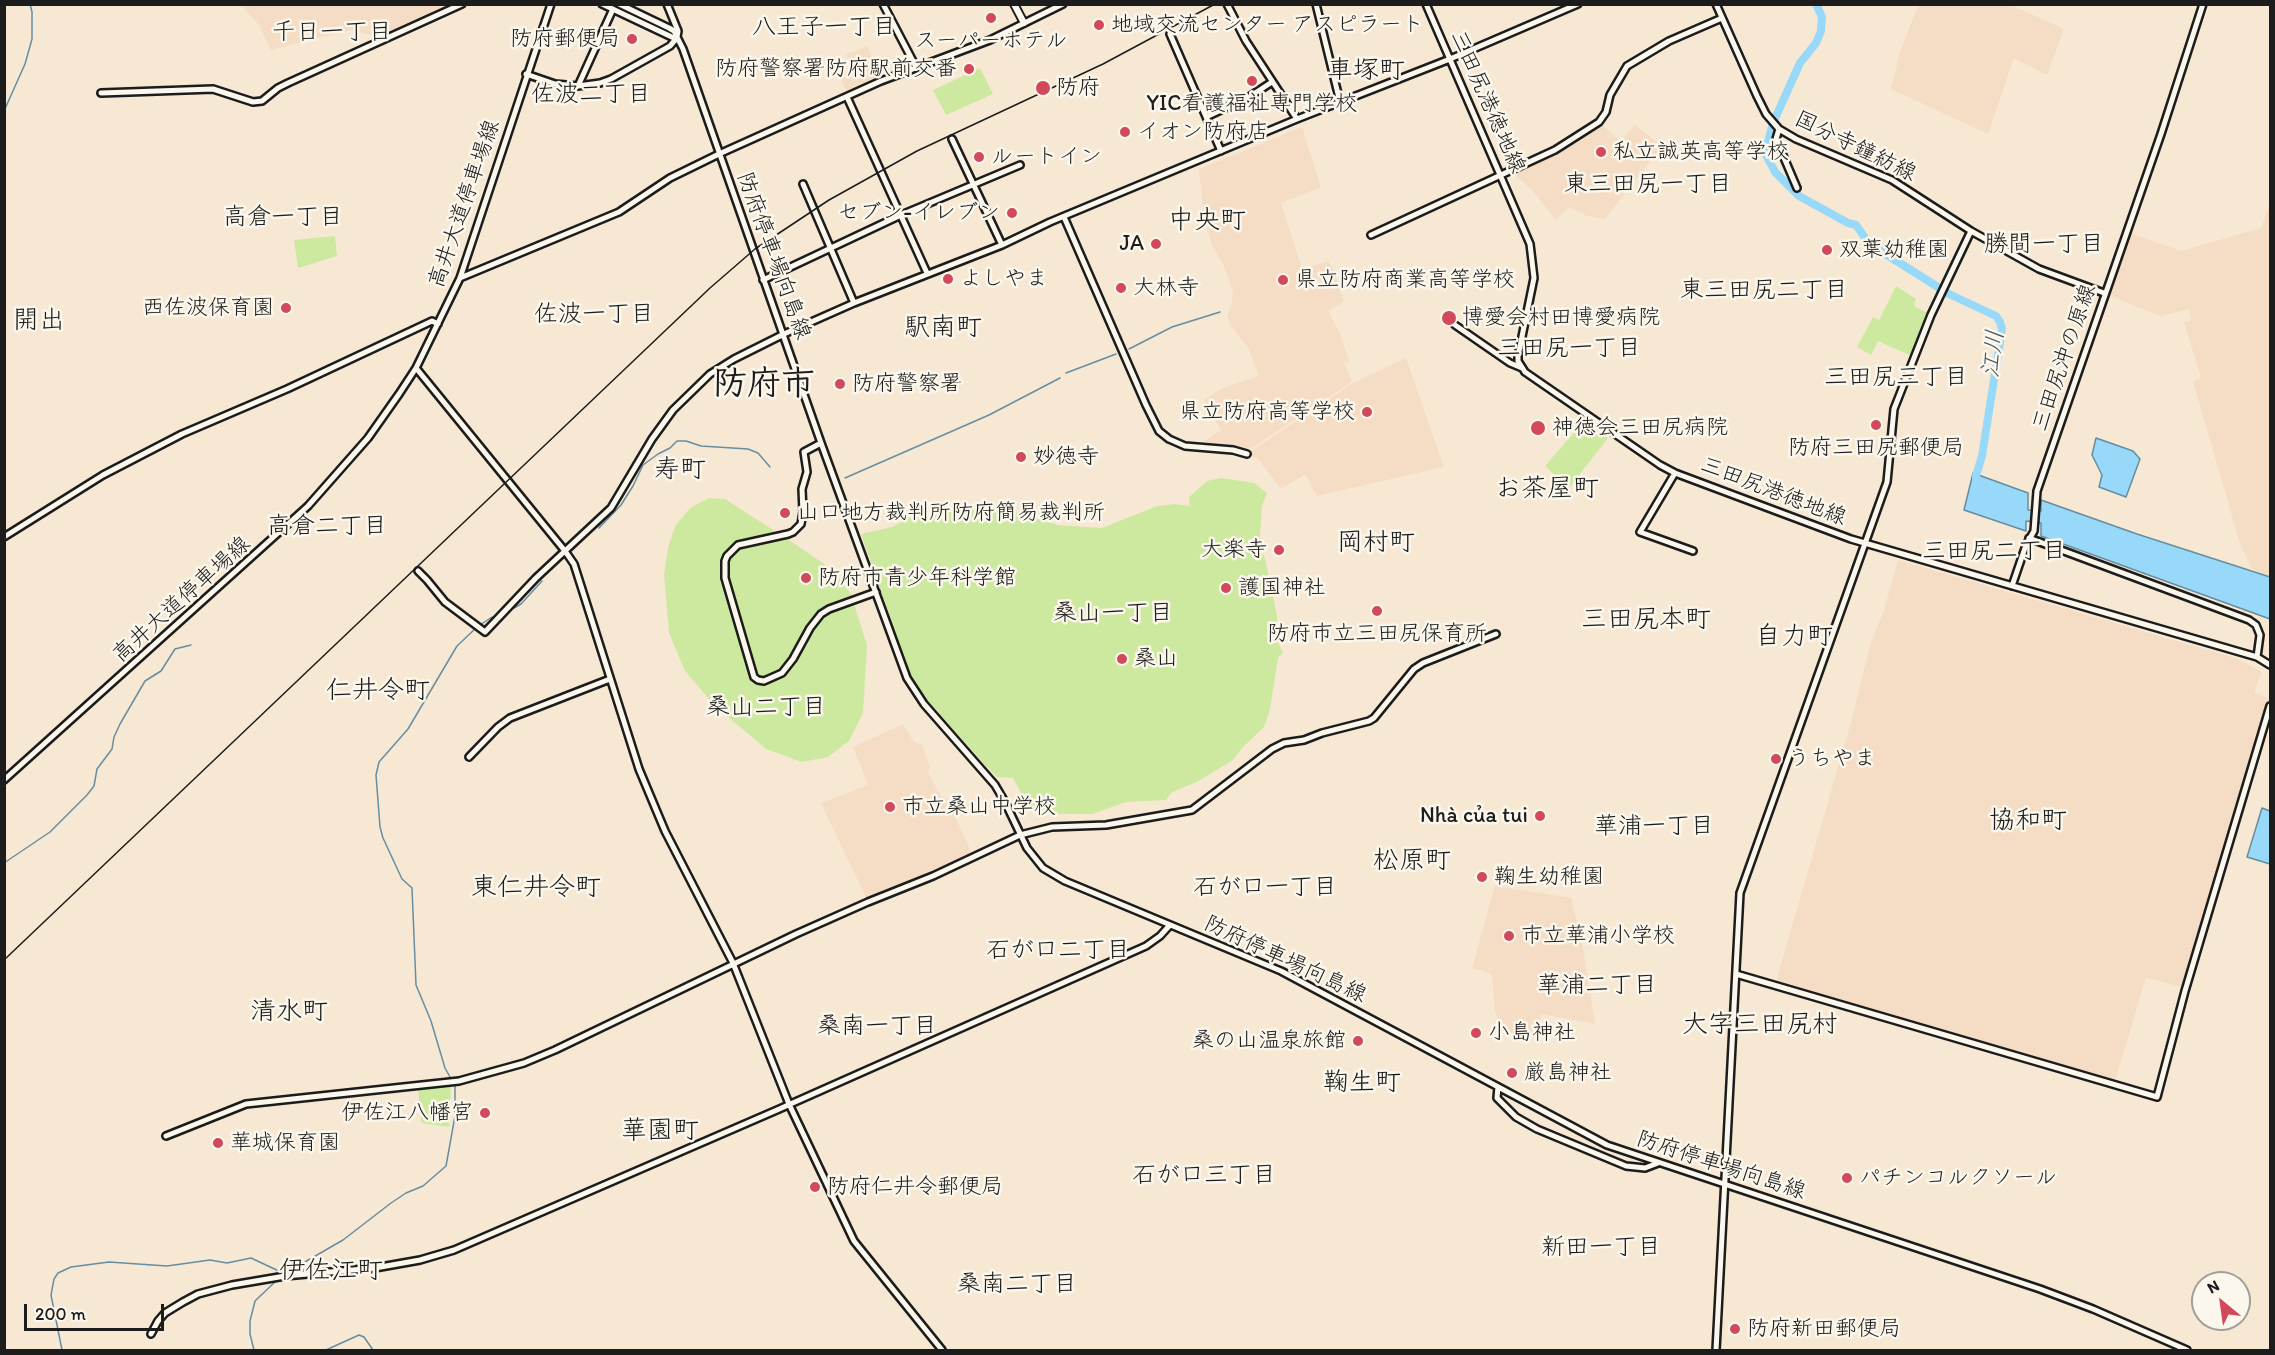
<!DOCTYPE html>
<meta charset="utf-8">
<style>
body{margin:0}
#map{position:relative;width:2275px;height:1355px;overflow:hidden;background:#f7e8d4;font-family:Itim,sans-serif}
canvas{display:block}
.frame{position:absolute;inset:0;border:6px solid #1c1c1c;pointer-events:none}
.north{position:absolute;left:2191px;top:1271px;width:60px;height:60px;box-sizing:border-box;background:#fbf7ec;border:2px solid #a29f99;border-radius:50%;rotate:331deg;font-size:16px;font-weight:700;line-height:24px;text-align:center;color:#1c1c1c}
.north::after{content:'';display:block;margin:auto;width:21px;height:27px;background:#d1495b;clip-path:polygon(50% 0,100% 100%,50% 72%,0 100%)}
.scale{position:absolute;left:24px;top:1304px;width:140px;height:27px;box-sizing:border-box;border:3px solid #1c1c1c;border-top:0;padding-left:8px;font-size:18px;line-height:21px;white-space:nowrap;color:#1c1c1c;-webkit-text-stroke:4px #fbf7ec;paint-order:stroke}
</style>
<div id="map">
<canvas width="2275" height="1355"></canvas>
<div class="frame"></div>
<div class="north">N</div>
<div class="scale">200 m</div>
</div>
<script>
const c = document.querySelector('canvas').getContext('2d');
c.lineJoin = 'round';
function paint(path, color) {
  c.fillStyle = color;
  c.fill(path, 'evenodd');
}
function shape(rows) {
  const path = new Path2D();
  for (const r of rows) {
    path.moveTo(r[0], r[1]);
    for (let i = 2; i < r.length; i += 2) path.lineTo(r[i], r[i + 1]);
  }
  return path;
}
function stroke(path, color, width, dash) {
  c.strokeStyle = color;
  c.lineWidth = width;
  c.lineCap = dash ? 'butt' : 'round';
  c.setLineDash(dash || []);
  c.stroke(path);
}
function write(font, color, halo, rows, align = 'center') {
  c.font = font + ' Itim,"Klee One",sans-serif';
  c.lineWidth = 5;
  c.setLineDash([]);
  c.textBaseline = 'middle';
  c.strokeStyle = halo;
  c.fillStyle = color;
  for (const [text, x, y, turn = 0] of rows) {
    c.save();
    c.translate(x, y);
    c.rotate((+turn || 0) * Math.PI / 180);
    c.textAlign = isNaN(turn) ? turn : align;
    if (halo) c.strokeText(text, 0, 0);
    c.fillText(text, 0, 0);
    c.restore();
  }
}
paint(shape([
 [241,5,453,5,380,37,351,30,271,50,259,25],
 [1918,5,2011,5,2064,29,2047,75,2014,58,1988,134,1891,89,1900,52],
 [867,46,881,76,848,90,845,89,839,74,852,68,846,55],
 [1599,122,1620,141,1635,125,1662,146,1605,219,1587,216,1569,207,1556,220,1531,189,1510,171,1555,150],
 [1302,127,1321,187,1281,203,1302,269,1328,261,1333,269,1344,302,1328,311,1340,334,1349,361,1344,363,1352,382,1253,447,1244,449,1231,445,1203,442,1221,430,1204,400,1223,388,1259,376,1248,348,1231,326,1227,316,1232,303,1233,291,1223,264,1212,246,1204,218,1199,169],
 [2270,203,2270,577,2252,569,2240,544,2193,381,2201,378,2184,322,2191,320,2189,309,2160,316,2104,293,2127,232,2181,251,2261,228],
 [1406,358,1444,467,1317,496,1305,474,1281,489,1258,459,1247,454,1353,383],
 [1898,560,2235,658,2262,672,2254,692,2270,700,2253,749,2183,987,2146,978,2115,1081,1776,982,1853,715,1870,645,1884,610],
 [903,724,914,742,922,745,930,767,928,773,941,796,947,799,973,856,868,902,821,803,868,785,853,747],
 [1495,886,1571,898,1582,942,1595,1024,1541,1014,1540,1020,1534,1020,1533,1037,1504,1032,1495,1012,1492,976,1488,972,1472,968]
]), '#f4ddc4');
paint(shape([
 [980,68,993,94,946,115,933,90],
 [335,236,337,256,298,268,294,240],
 [1896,286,1916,299,1914,306,1931,315,1914,357,1878,341,1871,355,1857,347,1873,317,1879,320],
 [1584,421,1608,438,1569,488,1545,466],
 [1221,478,1254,483,1267,493,1262,506,1259,548,1265,558,1277,616,1278,642,1283,653,1278,658,1270,709,1264,727,1243,747,1233,760,1197,782,1172,792,1166,800,1126,802,1092,814,1040,814,1028,806,1013,778,997,777,986,766,920,692,911,678,861,534,892,527,911,517,927,517,958,505,1006,509,1058,525,1102,528,1157,506,1175,504,1190,506,1189,497,1207,481],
 [709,498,725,499,792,542,830,568,851,594,867,645,863,713,849,741,828,757,802,762,766,749,715,706,685,671,669,633,664,575,668,548,675,526,690,508],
 [451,1086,449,1127,421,1123,418,1088]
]), '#cde9a0');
const water = shape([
 [2096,438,2133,451,2140,459,2126,497,2099,487,2102,475,2092,455,2096,438],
 [1973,473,2028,493,2028,510,2041,511,2041,500,2137,534,2270,577,2270,619,2041,536,2041,523,2026,521,2026,531,1964,510,1973,473],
 [2262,808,2270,811,2270,864,2247,857,2262,808]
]);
paint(water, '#98d8f9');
stroke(water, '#668da1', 1.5);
stroke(shape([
 [4,111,25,64,32,39,32,12,30,4],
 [1129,349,1172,327,1220,312],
 [1066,373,1116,354],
 [845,478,989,415,1060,378],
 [599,528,621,505,633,486,643,465,658,454,670,448,677,441,686,441,701,446,748,449,758,453,770,467],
 [514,608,521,604,542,581],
 [480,625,492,617],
 [4,863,50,832,87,795,94,786,97,769,112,749,114,737,120,724,145,681,161,671,175,649,191,645],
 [284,1274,343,1240,391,1203,406,1193,423,1186,446,1166,455,1116,455,1086,445,1068,431,1021,416,985,412,888,402,879,383,838,380,827,376,775,379,762,408,729,457,646,476,628],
 [62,1350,51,1295,54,1279,58,1273,71,1267,109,1262,167,1266,210,1260,227,1263,251,1258,281,1272,286,1272],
 [254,1350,250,1334,250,1321,255,1301,276,1281],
 [326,1350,359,1335,364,1337,373,1350]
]), '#668da1', 1.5);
stroke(shape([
 [1816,4,1822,17,1821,31,1816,43,1800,63,1773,123,1765,153,1775,172,1799,196,1848,223,1856,225,1868,242,1879,250,1949,294,1996,316,2000,322,2002,329,1982,456,1976,476,1977,486]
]), '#98d8f9', 8);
const secondary = shape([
 [602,4,676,39],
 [619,4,669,28,674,31,683,49,821,443,907,678,924,704,995,785,1005,802,1027,848,1043,868,1065,881,1281,971,1607,1145,2040,1289,2093,1309,2187,1350],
 [667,4,678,31,677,37],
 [883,4,916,67],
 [1227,4,1246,41,1297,119],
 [1316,4,1340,102],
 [1426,4,1530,244,1534,278,1518,356,1518,361,1525,372,1660,465,1675,473,1851,539,2257,657,2270,665],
 [1716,4,1757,96,1766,114,1779,129,1796,139,1892,180,1971,231,2039,269,2104,293],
 [1170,34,1221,151],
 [526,74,555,84,578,86,600,83,611,79,670,46,676,39],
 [578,86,613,9],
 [101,93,213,89,253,102,262,101,278,88,288,83,462,4],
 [847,97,927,273],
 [1206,117,1249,97,1272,82],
 [1779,129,1776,139,1797,188],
 [952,139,1002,245],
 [803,184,854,303],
 [1064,217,1146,405,1159,431,1169,439,1185,446,1233,450,1247,454],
 [1371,235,1555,150,1599,122,1606,112,1610,95,1627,66,1669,41,1722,18],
 [460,278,619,212,670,178,719,154,881,81,990,40,1063,4],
 [763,280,901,215,1020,165],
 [1455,325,1510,363,1522,368],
 [416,368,565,551,574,564,639,769,665,831,733,963,789,1104,854,1241,942,1350],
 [821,443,804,452,807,472,802,489,803,512,801,524,793,532,788,534,738,545,727,556,725,561,725,578,754,677,758,680,764,681,782,673,793,659,810,628,821,614,829,609,876,592],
 [1675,473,1640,532,1693,551],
 [4,537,103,475,182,434,287,389,432,321,438,324],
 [2029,538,2249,620,2256,625,2260,635,2257,657],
 [418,571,427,580,445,602,485,632,536,578,611,508,652,439,673,410,710,374,734,359,784,334,854,303,1002,245,1050,222,1297,119,1450,59,1578,4],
 [2012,586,2026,545,2034,531,2037,491,2161,134,2203,4],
 [469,757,498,727,510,718,610,679],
 [4,780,308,506,368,438,399,394,416,368,460,278,551,4],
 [1736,974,2157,1097,2185,991,2270,706],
 [1498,1087,1497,1098,1516,1117,1537,1129,1626,1166,1645,1168,1658,1163],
 [166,1136,246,1104,459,1081,524,1063,555,1050,796,934,868,902,933,876,1020,835,1052,827,1106,825,1192,810,1272,749,1284,743,1304,740,1322,733,1369,721,1374,718,1414,669,1423,663,1496,634],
 [151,1334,158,1321,165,1313,183,1302,198,1294,232,1285,285,1276,375,1268,420,1260,454,1250,777,1110,1146,946,1160,936,1170,925],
 [1716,1350,1740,893,1887,482,1894,409,1931,315,1971,231]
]);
const primary = shape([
 [1014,4,1024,23]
]);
stroke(secondary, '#1c1c1c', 10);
stroke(primary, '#1c1c1c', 10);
stroke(secondary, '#fbf7ec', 5);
stroke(primary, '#fbf7ec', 6);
stroke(shape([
 [4,960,710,288,755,249,829,200,917,151,1103,64,1215,4]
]), '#1c1c1c', 1.5);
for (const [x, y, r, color] of [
 [991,18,6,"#d1495b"],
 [1099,25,6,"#d1495b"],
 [632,39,6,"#d1495b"],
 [969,69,6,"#d1495b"],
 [1252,81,6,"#d1495b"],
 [1043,88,8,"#d1495b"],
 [1125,132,6,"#d1495b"],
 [1601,152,6,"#d1495b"],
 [979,157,6,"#d1495b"],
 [1012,213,6,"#d1495b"],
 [1156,244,6,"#d1495b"],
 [1827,250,6,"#d1495b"],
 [948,279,6,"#d1495b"],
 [1283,280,6,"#d1495b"],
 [1121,288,6,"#d1495b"],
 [286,308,6,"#d1495b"],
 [1449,318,8,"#d1495b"],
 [840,384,6,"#d1495b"],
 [1367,412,6,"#d1495b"],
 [1876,425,6,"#d1495b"],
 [1538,428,8,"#d1495b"],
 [1021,457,6,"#d1495b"],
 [785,513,6,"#d1495b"],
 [1279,550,6,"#d1495b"],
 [806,578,6,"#d1495b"],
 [1226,588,6,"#d1495b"],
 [1377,611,6,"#d1495b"],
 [1122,659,6,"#d1495b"],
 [1776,759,6,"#d1495b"],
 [890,807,6,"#d1495b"],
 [1540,816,6,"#d1495b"],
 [1482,877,6,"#d1495b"],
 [1509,936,6,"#d1495b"],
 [1476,1033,6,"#d1495b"],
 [1358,1041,6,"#d1495b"],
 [1512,1073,6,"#d1495b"],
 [485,1113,6,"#d1495b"],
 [218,1143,6,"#d1495b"],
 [1847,1178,6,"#d1495b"],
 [815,1187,6,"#d1495b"],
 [1735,1329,6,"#d1495b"]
]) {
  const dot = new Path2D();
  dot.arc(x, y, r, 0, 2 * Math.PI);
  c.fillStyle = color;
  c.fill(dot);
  stroke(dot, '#fbf7ec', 2);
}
write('22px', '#1c1c1c', '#fbf7ec', [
 ["地域交流センター アスピラート",1111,25],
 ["防府郵便局",620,39,"right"],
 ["スーパーホテル",991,41,"center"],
 ["防府警察署防府駅前交番",957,69,"right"],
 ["防府",1056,88],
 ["YIC看護福祉専門学校",1252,104,"center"],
 ["イオン防府店",1137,132],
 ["私立誠英高等学校",1613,152],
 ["ルートイン",991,157],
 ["セブン-イレブン",1000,213,"right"],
 ["JA",1144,244,"right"],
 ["双葉幼稚園",1839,250],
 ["よしやま",960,279],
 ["県立防府商業高等学校",1295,280],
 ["大林寺",1133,288],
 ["西佐波保育園",274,308,"right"],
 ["博愛会村田博愛病院",1462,318],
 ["防府警察署",852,384],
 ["県立防府高等学校",1355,412,"right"],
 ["神徳会三田尻病院",1552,428],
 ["防府三田尻郵便局",1876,448,"center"],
 ["妙徳寺",1033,457],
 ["山口地方裁判所防府簡易裁判所",797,513],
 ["大楽寺",1267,550,"right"],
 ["防府市青少年科学館",818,578],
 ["護国神社",1238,588],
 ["防府市立三田尻保育所",1377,634,"center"],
 ["桑山",1134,659],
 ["うちやま",1788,759],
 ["市立桑山中学校",902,807],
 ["Nhà của tui",1528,816,"right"],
 ["鞠生幼稚園",1494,877],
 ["市立華浦小学校",1521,936],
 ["小島神社",1488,1033],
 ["桑の山温泉旅館",1346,1041,"right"],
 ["厳島神社",1524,1073],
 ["伊佐江八幡宮",473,1113,"right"],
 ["華城保育園",230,1143],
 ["パチンコルクソール",1859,1178],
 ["防府仁井令郵便局",827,1187],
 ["防府新田郵便局",1747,1329]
], 'left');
write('22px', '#1c1c1c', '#fbf7ec', [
 ["三田尻港徳地線",1487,102,66],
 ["国分寺鐘紡線",1855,147,26],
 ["高井大道停車場線",465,204,-71],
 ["防府停車場向島線",773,256,70],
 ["三田尻沖の原線",2065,358,-71],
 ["三田尻港徳地線",1773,492,21],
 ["高井大道停車場線",182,600,-42],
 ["防府停車場向島線",1285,960,25],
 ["防府停車場向島線",1721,1166,18]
]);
write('24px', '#1c1c1c', '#fbf7ec', [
 ["八王子一丁目",824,28],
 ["千日一丁目",332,33],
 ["佐波二丁目",591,95],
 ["東三田尻一丁目",1648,185],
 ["高倉一丁目",283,218],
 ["勝間一丁目",2044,245],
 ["東三田尻二丁目",1764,291],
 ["佐波一丁目",594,315],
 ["三田尻一丁目",1569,349],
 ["三田尻三丁目",1896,378],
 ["高倉二丁目",327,527],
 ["三田尻二丁目",1994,552],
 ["桑山一丁目",1113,614],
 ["桑山二丁目",766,708],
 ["華浦一丁目",1654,827],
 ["石が口一丁目",1265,888],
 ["石が口二丁目",1058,951],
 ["華浦二丁目",1597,986],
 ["桑南一丁目",877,1027],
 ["石が口三丁目",1204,1176],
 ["新田一丁目",1601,1248],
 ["桑南二丁目",1017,1285]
]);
write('italic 24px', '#41545e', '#fbf7ec', [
 ["江川",1994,354,-83]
]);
write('26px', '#1c1c1c', '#fbf7ec', [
 ["車塚町",1366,71],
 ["中央町",1207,221],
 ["開出",39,321],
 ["駅南町",943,328],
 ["寿町",680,470],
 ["お茶屋町",1547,489],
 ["岡村町",1376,543],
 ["三田尻本町",1646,620],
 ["自力町",1794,637],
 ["仁井令町",378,691],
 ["協和町",2028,821],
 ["松原町",1412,861],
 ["東仁井令町",536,888],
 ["清水町",289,1012],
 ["大字三田尻村",1760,1025],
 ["鞠生町",1362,1083],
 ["華園町",660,1131],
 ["伊佐江町",331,1271]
]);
write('bold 34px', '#1c1c1c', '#fbf7ec', [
 ["防府市",764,385]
]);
</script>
